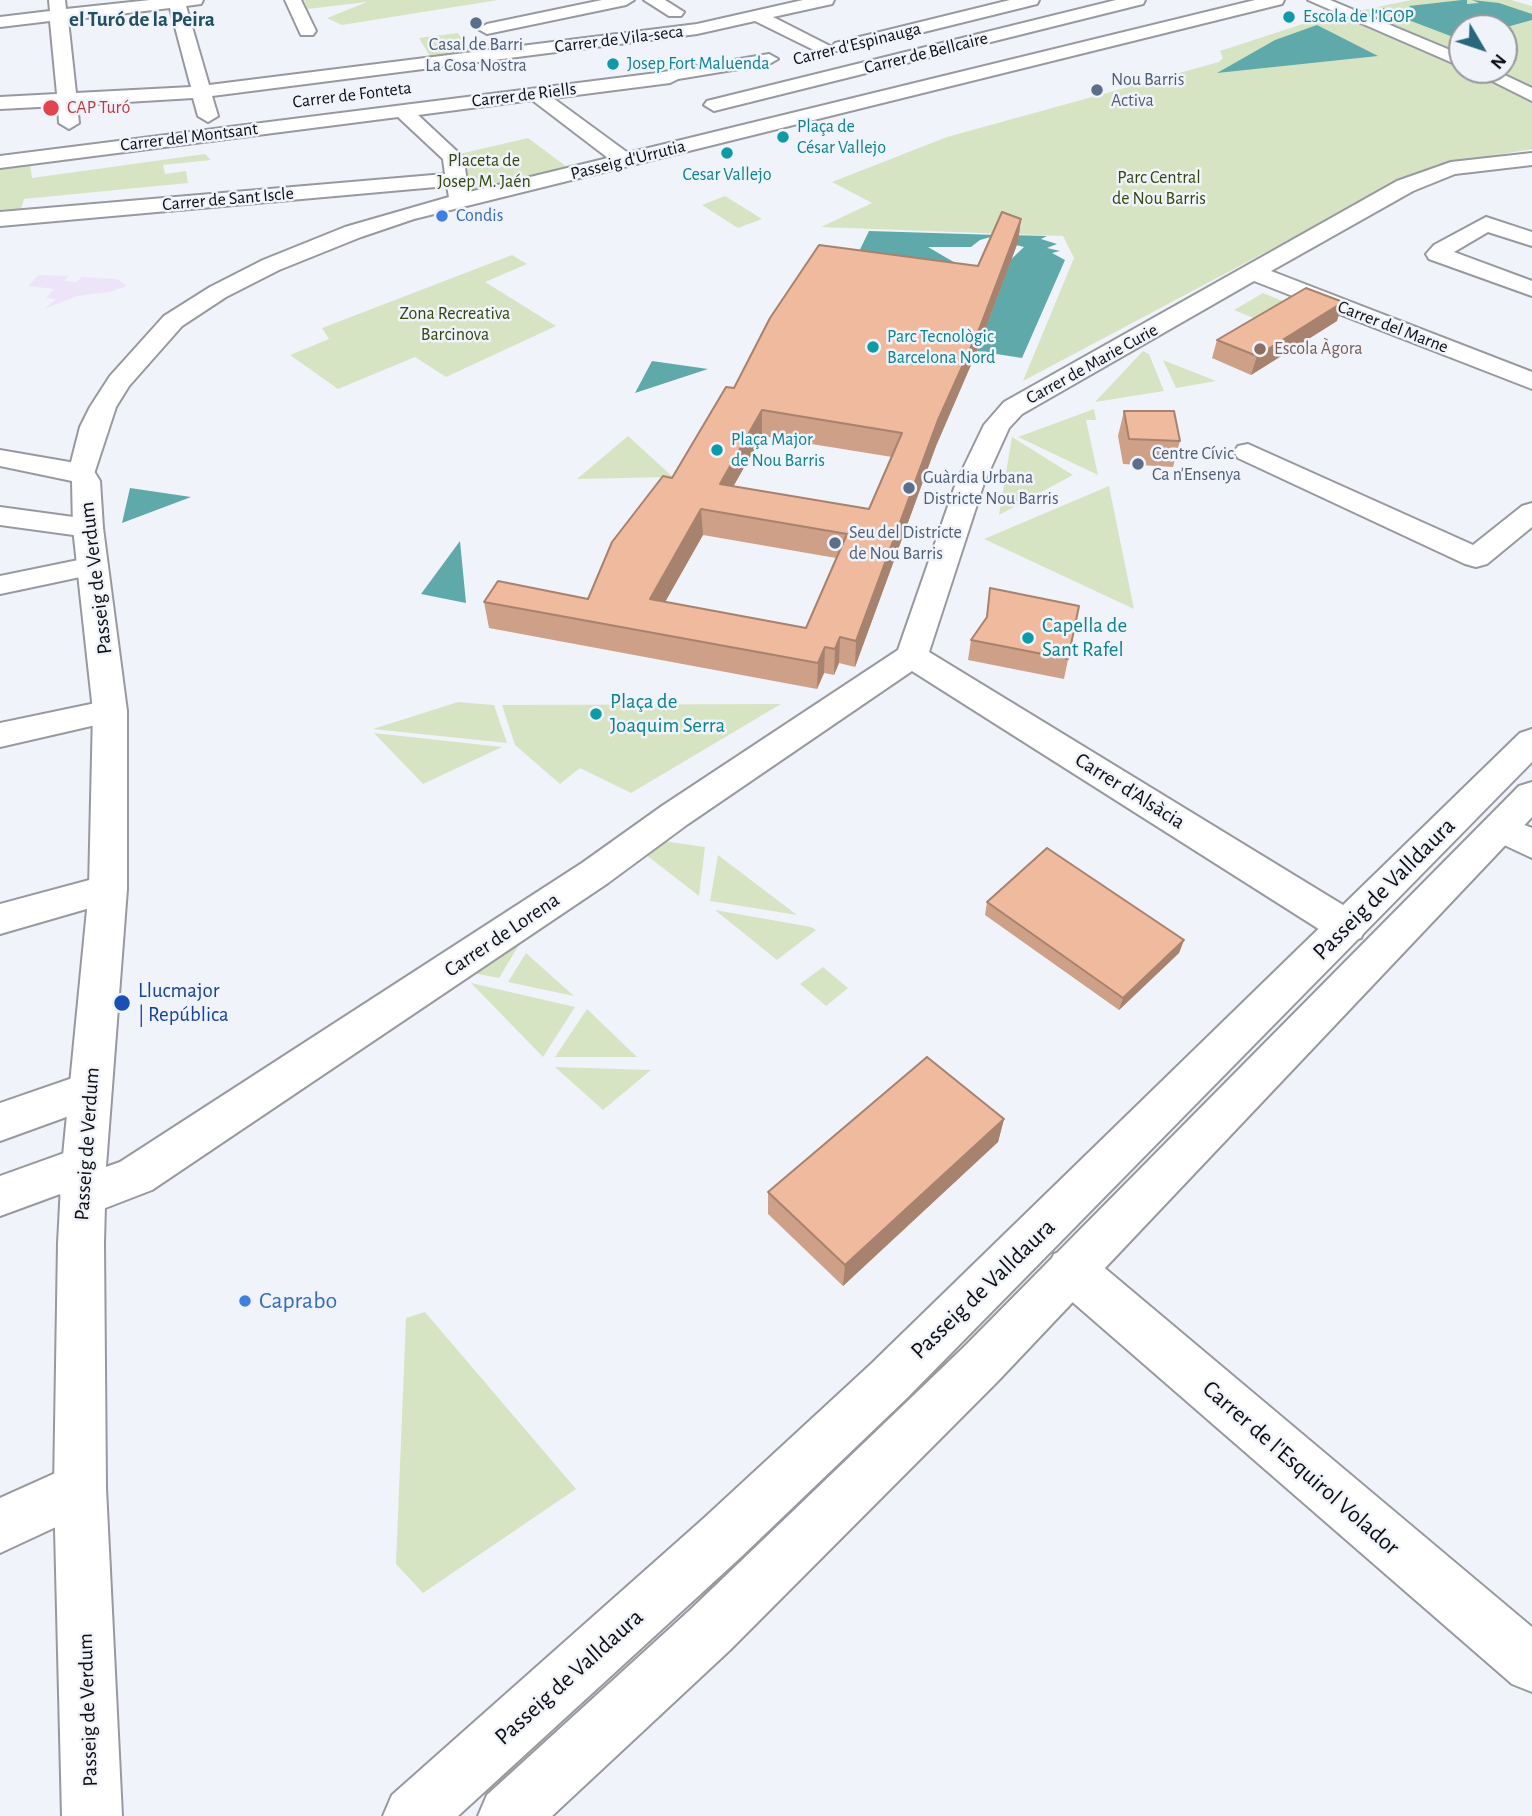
<!DOCTYPE html>
<meta charset="utf-8">
<style>
body{margin:0}
#map{position:relative;width:1532px;height:1816px;overflow:hidden;background:#f1f3fa;font-family:"Alegreya Sans",sans-serif}
canvas{display:block}
.north{position:absolute;left:1448px;top:14px;width:70px;height:70px;box-sizing:border-box;background:#f1f3fa;border:2px solid #96979c;border-radius:50%;rotate:129deg;font-size:19px;font-weight:700;line-height:28px;text-align:center;color:#0d0e10}
.north::after{content:'';display:block;margin:auto;width:24px;height:32px;background:#29677d;clip-path:polygon(50% 0,100% 100%,50% 72%,0 100%)}
</style>
<div id="map">
<canvas width="1532" height="1816"></canvas>
<div class="north">N</div>
</div>
<script>
const c = document.querySelector('canvas').getContext('2d');
c.lineJoin = 'round';
function paint(path, color) {
  c.fillStyle = color;
  c.fill(path, 'evenodd');
}
function shape(rows) {
  const path = new Path2D();
  for (const r of rows) {
    path.moveTo(r[0], r[1]);
    for (let i = 2; i < r.length; i += 2) path.lineTo(r[i], r[i + 1]);
  }
  return path;
}
function stroke(path, color, width, dash) {
  c.strokeStyle = color;
  c.lineWidth = width;
  c.lineCap = dash ? 'butt' : 'round';
  c.setLineDash(dash || []);
  c.stroke(path);
}
function write(font, color, halo, rows, align = 'center') {
  c.font = font + ' "Alegreya Sans",sans-serif';
  c.lineWidth = 5;
  c.setLineDash([]);
  c.textBaseline = 'middle';
  c.strokeStyle = halo;
  c.fillStyle = color;
  for (const [text, x, y, turn = 0] of rows) {
    c.save();
    c.translate(x, y);
    c.rotate((+turn || 0) * Math.PI / 180);
    c.textAlign = isNaN(turn) ? turn : align;
    if (halo) c.strokeText(text, 0, 0);
    c.fillText(text, 0, 0);
    c.restore();
  }
}
paint(shape([
 [39,275,69,276,64,281,76,282,82,277,117,279,127,286,110,292,77,296,44,309,56,299,46,298,54,289,28,286]
]), '#eee4fa');
paint(shape([
 [304,0,498,0,342,25,327,18,367,2,308,9],
 [1411,0,1511,0,1532,6,1532,149,1448,163,1409,176,1023,381,1074,258,1063,236,821,227,872,203,832,182,947,137,1219,62,1223,58,1220,51,1315,20],
 [1462,28,1504,28,1504,70,1462,70],
 [458,33,471,53,431,58,419,38],
 [528,138,575,173,460,201,451,156],
 [205,154,211,160,163,165,165,174,186,171,188,183,24,199,21,209,0,211,0,169,30,165,32,178],
 [725,196,762,219,738,228,702,205],
 [512,255,527,264,485,282,556,326,446,377,415,357,338,389,290,355,329,339,322,328],
 [1263,293,1292,305,1263,322,1234,310],
 [1143,351,1149,354,1164,391,1095,402],
 [1163,360,1216,381,1176,388],
 [1094,409,1096,420,1086,420,1098,475,1018,437],
 [628,436,673,477,577,479],
 [1012,437,1073,475,999,515],
 [1109,486,1134,609,984,539],
 [458,702,494,705,507,743,373,729],
 [781,704,631,793,580,768,560,784,515,745,502,705],
 [374,733,502,747,423,784],
 [663,841,705,847,699,896,645,854],
 [718,855,797,915,710,901],
 [715,910,811,927,816,930,777,960],
 [515,938,520,943,499,978,467,972],
 [526,953,574,996,508,982],
 [823,967,848,988,826,1006,800,984],
 [471,983,575,1007,543,1057],
 [587,1009,637,1057,555,1057],
 [555,1067,651,1070,603,1110],
 [425,1312,576,1489,423,1593,396,1564,406,1318]
]), '#d6e4c4');
paint(shape([
 [1462,0,1467,0,1467,4,1479,3,1472,0,1499,3,1532,14,1532,20,1503,28,1462,28,1461,40,1377,8,1412,10,1409,6],
 [1317,25,1378,56,1217,73,1275,40],
 [869,231,998,235,980,240,971,247,928,247,964,268,849,272],
 [1009,235,1047,236,1041,239,1057,244,1047,248,1060,251,1052,253,1065,260,1022,358,977,351,1007,269,1002,268,1024,247,1004,242],
 [652,361,708,369,635,393],
 [130,488,191,497,122,523],
 [460,541,466,603,421,594]
]), '#5fa9ab');
const minor = shape([
 [49,0,65,0,66,9,150,0,203,0,201,4,186,6,209,85,697,24,803,0,834,0,832,4,773,17,832,47,835,43,1010,0,1039,0,1037,4,847,51,835,51,826,56,755,21,697,34,212,96,218,116,208,122,198,116,193,98,77,105,79,123,69,129,59,123,58,106,0,109,0,97,57,94,50,21,0,27,0,17,50,11,49,0],
 [170,8,191,87,76,93,68,20,170,8],
 [285,0,301,0,316,31,313,35,301,35,285,0],
 [602,0,634,0,626,5,487,34,478,29,487,24,602,0],
 [644,0,665,0,684,12,681,16,669,16,644,0],
 [1116,0,1145,0,1143,4,714,111,704,105,707,101,1116,0],
 [1255,0,1284,0,1282,4,414,219,361,237,279,270,226,297,182,326,129,386,116,407,92,480,82,482,72,480,68,474,80,427,90,407,110,376,164,316,210,287,263,260,345,227,449,197,447,186,0,226,0,212,445,174,443,159,398,117,0,168,0,156,657,73,769,54,778,59,769,64,678,79,670,83,553,98,628,153,1255,0],
 [532,100,608,158,469,192,463,157,418,115,532,100],
 [1308,0,1330,0,1462,55,1462,67,1308,0],
 [1470,70,1494,70,1532,88,1532,101,1470,70],
 [1532,153,1532,165,1455,174,1413,191,1271,271,1532,372,1532,389,1254,281,1022,414,1009,428,984,483,929,652,1361,916,1366,927,1361,938,1347,942,1333,938,912,671,688,824,608,883,152,1190,82,1217,66,1211,60,1194,0,1216,0,1176,84,1146,100,1152,106,1167,120,1162,582,863,662,806,898,650,956,483,984,425,1004,402,1397,181,1451,162,1532,153],
 [1486,217,1532,232,1532,246,1488,232,1454,252,1532,281,1532,296,1429,259,1426,254,1434,245,1486,217],
 [1248,444,1473,545,1522,506,1532,503,1532,527,1487,564,1476,567,1465,564,1238,458,1234,452,1238,446,1248,444],
 [0,507,88,519,98,522,103,528,98,534,88,537,0,525,0,507],
 [93,557,104,560,108,566,104,572,0,594,0,576,93,557],
 [110,700,122,703,127,711,122,719,0,747,0,723,110,700],
 [1500,815,1532,828,1532,858,1487,837,1482,828,1487,819,1500,815],
 [108,875,121,879,127,889,121,899,0,934,0,904,108,875],
 [90,1072,105,1077,111,1090,105,1103,0,1141,0,1103,90,1072],
 [1071,1248,1088,1254,1532,1627,1532,1692,1512,1684,1054,1286,1047,1270,1054,1254,1071,1248],
 [80,1462,99,1469,106,1488,99,1507,0,1553,0,1498,80,1462]
]);
const major = shape([
 [0,450,81,464,92,468,100,481,103,528,127,711,127,889,106,1166,104,1243,106,1488,122,1816,62,1816,54,1488,58,1243,62,1166,89,889,93,711,73,528,72,481,0,466,0,450],
 [1532,729,1532,762,907,1398,741,1557,458,1816,383,1816,392,1795,703,1519,871,1364,1520,733,1532,729],
 [1532,782,1532,817,998,1381,730,1650,552,1816,478,1816,487,1795,690,1610,964,1347,1519,786,1532,782]
]);
stroke(minor, '#97999f', 4);
stroke(major, '#97999f', 4);
paint(minor, '#fff');
paint(major, '#fff');
paint(shape([
 [1021,219,1018,242,977,351,936,446,855,667,839,663,834,675,824,673,817,689,489,628,484,602,588,599,734,388,978,266],
 [762,436,892,457,869,509,733,486],
 [703,535,836,558,806,628,665,602],
 [1337,321,1251,375,1212,358,1217,340],
 [1124,411,1180,441,1173,467,1123,464,1118,436],
 [990,588,1079,606,1064,679,968,660,971,640,986,619],
 [987,902,1184,940,1179,953,1119,1010,985,915],
 [1004,1119,998,1142,843,1286,768,1214,768,1192]
]), '#cea087');
paint(shape([
 [1021,219,1018,242,977,351,936,446,855,667,856,641,938,420],
 [1343,302,1337,321,1251,375,1257,356],
 [762,410,762,436,720,510,720,484],
 [701,509,703,535,652,625,650,599],
 [840,637,839,663,834,675,835,649],
 [825,647,824,673,817,689,818,663],
 [1184,940,1179,953,1119,1010,1123,998],
 [1004,1119,998,1142,843,1286,845,1265]
]), '#a7826e');
const building = shape([
 [1002,212,1021,219,980,327,938,420,856,641,840,637,835,649,825,647,818,663,484,602,498,581,588,599,612,542,663,476,672,478,726,387,734,388,770,318,819,245,978,266,1002,212],
 [762,410,902,433,869,509,720,484,762,410],
 [701,509,847,534,806,628,650,599,701,509],
 [1306,288,1343,302,1257,356,1217,340,1306,288],
 [1124,411,1174,411,1180,441,1129,439,1124,411],
 [990,588,1079,606,1068,659,971,640,987,617,990,588],
 [1047,848,1184,940,1123,998,987,902,1047,848],
 [927,1057,1004,1119,845,1265,768,1192,927,1057]
]);
paint(building, '#efba9d');
stroke(building, '#a7826e', 2);
for (const [x, y, r, color] of [
 [1289,17,7,"#0f9aa8"],
 [476,23,7,"#5c6f8a"],
 [613,64,7,"#0f9aa8"],
 [1097,90,7,"#5c6f8a"],
 [51,108,9,"#e0444e"],
 [783,137,7,"#0f9aa8"],
 [727,153,7,"#0f9aa8"],
 [442,216,7,"#3f7fe0"],
 [873,347,7,"#0f9aa8"],
 [1260,349,7,"#8d6e63"],
 [717,450,7,"#0f9aa8"],
 [1138,464,7,"#5c6f8a"],
 [909,488,7,"#5c6f8a"],
 [835,543,7,"#5c6f8a"],
 [1028,638,7,"#0f9aa8"],
 [596,714,7,"#0f9aa8"],
 [122,1003,9,"#1a4fb4"],
 [245,1301,7,"#3f7fe0"]
]) {
  const dot = new Path2D();
  dot.arc(x, y, r, 0, 2 * Math.PI);
  c.fillStyle = color;
  c.fill(dot);
  stroke(dot, '#f1f3fa', 2.5);
}
write('18px', '#0d838f', '#f1f3fa', [
 ["Escola de l'IGOP",1303,17],
 ["Josep Fort Maluenda",627,64],
 ["Plaça de",797,127],
 ["César Vallejo",797,148],
 ["Cesar Vallejo",727,175,"center"],
 ["Parc Tecnològic",887,337],
 ["Barcelona Nord",887,358],
 ["Plaça Major",731,440],
 ["de Nou Barris",731,461]
], 'left');
write('18px', '#0d0e10', '#f1f3fa', [
 ["Carrer de Vila-seca",619,39,-7],
 ["Carrer d'Espinauga",857,44,-14],
 ["Carrer de Bellcaire",926,53,-14],
 ["Carrer de Fonteta",352,95,-7],
 ["Carrer de Riells",524,95,-7],
 ["Carrer del Montsant",189,137,-7],
 ["Passeig d'Urrutia",628,160,-14],
 ["Carrer de Sant Iscle",228,199,-5],
 ["Carrer del Marne",1393,327,21],
 ["Carrer de Marie Curie",1092,364,-29]
]);
write('18px', '#4e5e75', '#f1f3fa', [
 ["Casal de Barri",476,45,"center"],
 ["La Cosa Nostra",476,66,"center"],
 ["Nou Barris",1111,80],
 ["Activa",1111,101],
 ["Centre Cívic",1152,454],
 ["Ca n'Ensenya",1152,475],
 ["Guàrdia Urbana",923,478],
 ["Districte Nou Barris",923,499],
 ["Seu del Districte",849,533],
 ["de Nou Barris",849,554]
], 'left');
write('18px', '#be3a42', '#f1f3fa', [
 ["CAP Turó",67,108]
], 'left');
write('18px', '#33460d', '#f1f3fa', [
 ["Placeta de",484,161],
 ["Josep M. Jaén",484,182],
 ["Parc Central",1159,178],
 ["de Nou Barris",1159,199],
 ["Zona Recreativa",455,314],
 ["Barcinova",455,335]
]);
write('18px', '#366cbe', '#f1f3fa', [
 ["Condis",456,216]
], 'left');
write('18px', '#785e54', '#f1f3fa', [
 ["Escola Àgora",1274,349]
], 'left');
write('bold 21px', '#1f5162', '#f1f3fa', [
 ["el Turó de la Peira",142,20]
]);
write('21px', '#0d0e10', '#f1f3fa', [
 ["Passeig de Verdum",96,578,-97],
 ["Carrer d'Alsàcia",1130,791,32],
 ["Carrer de Lorena",502,935,-34],
 ["Passeig de Verdum",87,1144,-86],
 ["Passeig de Verdum",88,1710,-92]
]);
write('21px', '#0d838f', '#f1f3fa', [
 ["Capella de",1042,626],
 ["Sant Rafel",1042,650],
 ["Plaça de",610,702],
 ["Joaquim Serra",610,726]
], 'left');
write('21px', '#164399', '#f1f3fa', [
 ["Llucmajor",138,991],
 ["| República",138,1015]
], 'left');
write('24px', '#0d0e10', '#f1f3fa', [
 ["Passeig de Valldaura",1384,889,-45],
 ["Passeig de Valldaura",983,1289,-44],
 ["Carrer de l'Esquirol Volador",1301,1468,41],
 ["Passeig de Valldaura",569,1677,-42]
]);
write('24px', '#366cbe', '#f1f3fa', [
 ["Caprabo",259,1301]
], 'left');
</script>
